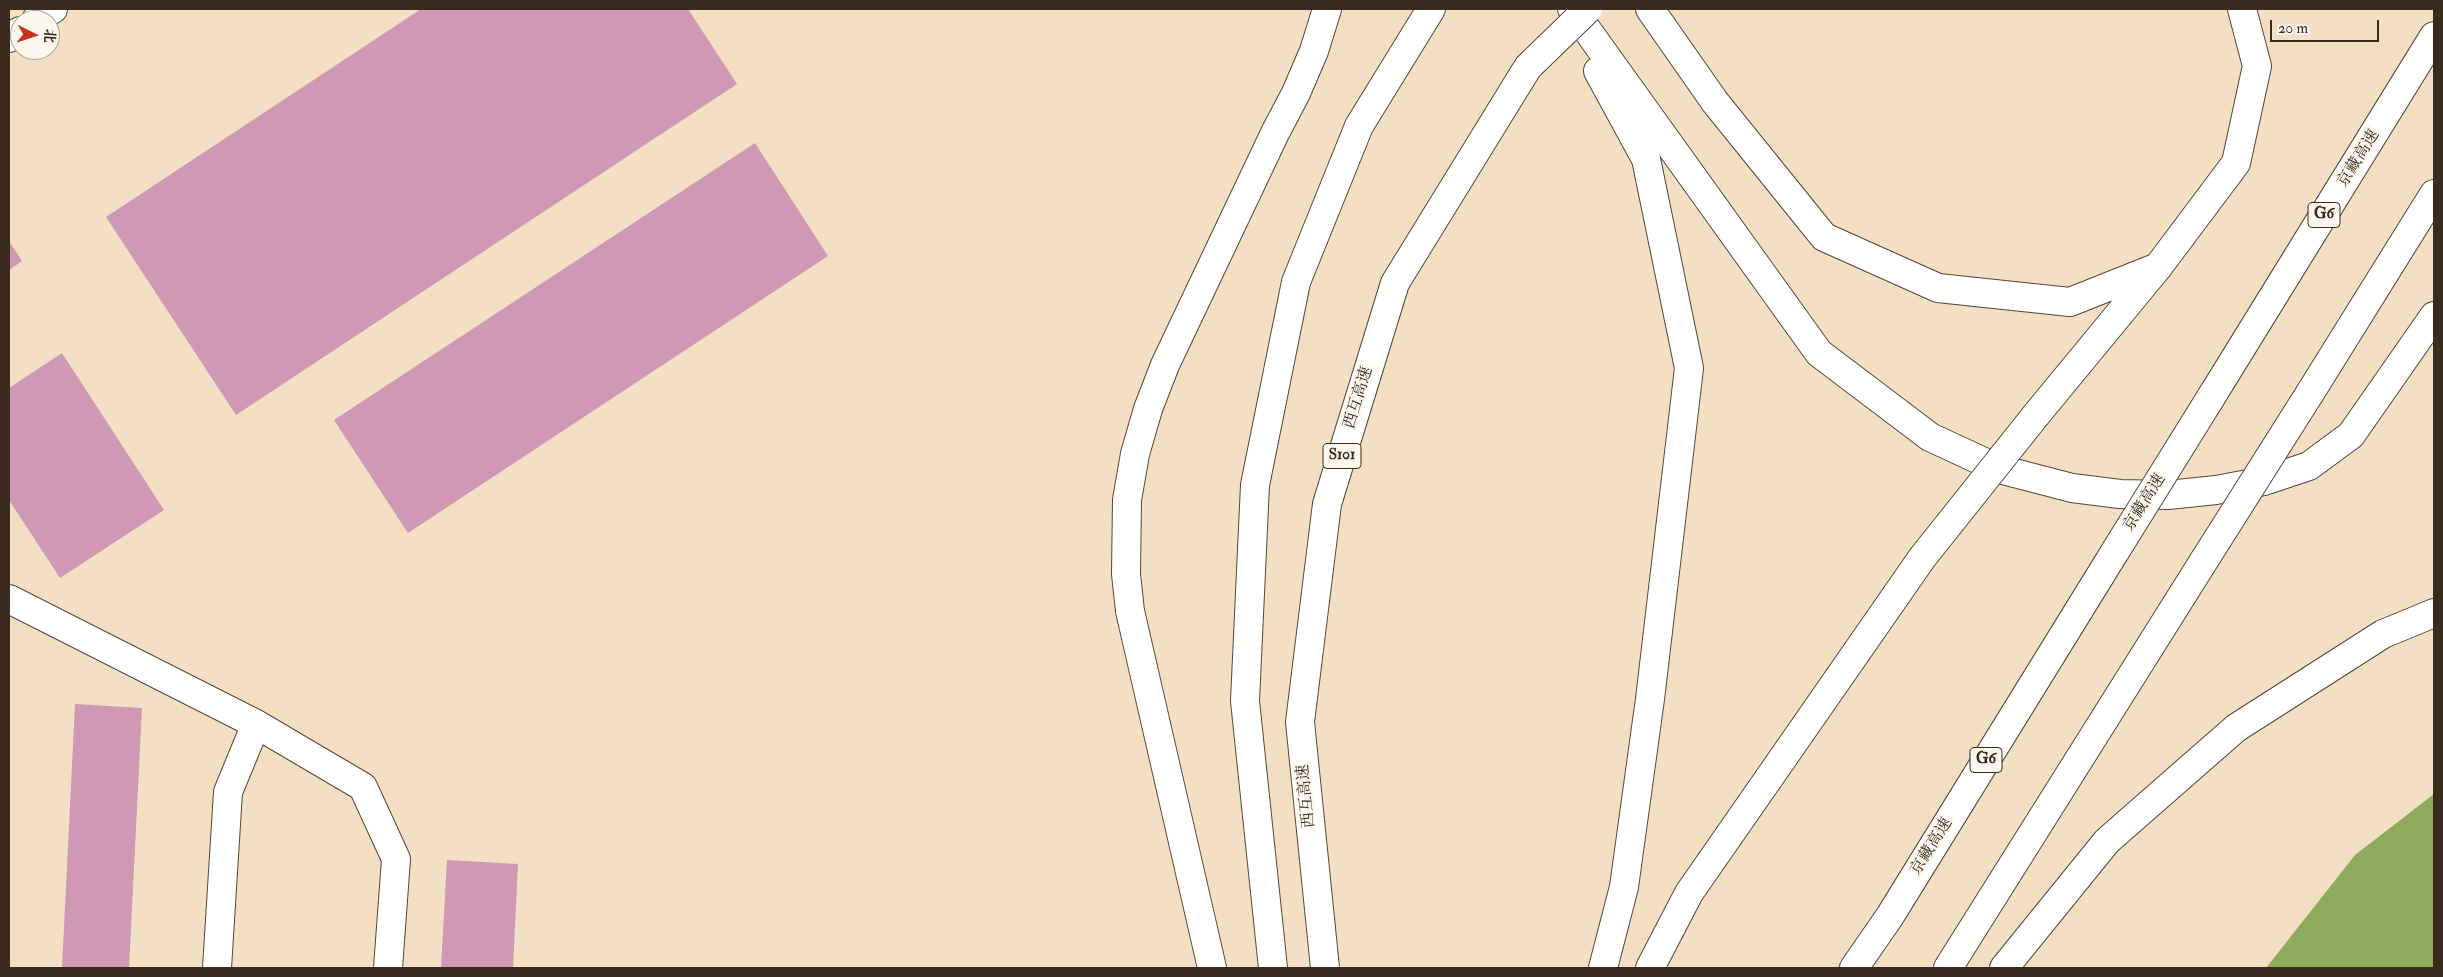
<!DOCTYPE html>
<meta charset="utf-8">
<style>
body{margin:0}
#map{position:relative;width:2443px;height:977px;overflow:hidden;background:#f3dfc3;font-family:"IM FELL Double Pica","Noto Serif SC",serif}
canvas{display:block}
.frame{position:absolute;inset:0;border:10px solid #3b2a1e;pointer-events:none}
.north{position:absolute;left:10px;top:10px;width:50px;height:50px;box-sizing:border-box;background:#fbf7ec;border:1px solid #aea59a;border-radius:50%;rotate:94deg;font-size:14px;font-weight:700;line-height:20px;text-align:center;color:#3b2a1e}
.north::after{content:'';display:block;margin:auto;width:18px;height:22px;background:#c8321e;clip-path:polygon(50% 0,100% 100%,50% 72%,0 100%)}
.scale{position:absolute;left:2270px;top:20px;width:109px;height:22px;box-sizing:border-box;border:2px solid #3b2a1e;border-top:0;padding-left:6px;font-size:15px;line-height:18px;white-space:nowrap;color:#3b2a1e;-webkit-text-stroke:4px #fbf7ec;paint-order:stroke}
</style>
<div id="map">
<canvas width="2443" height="977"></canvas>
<div class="frame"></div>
<div class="north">北</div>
<div class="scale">20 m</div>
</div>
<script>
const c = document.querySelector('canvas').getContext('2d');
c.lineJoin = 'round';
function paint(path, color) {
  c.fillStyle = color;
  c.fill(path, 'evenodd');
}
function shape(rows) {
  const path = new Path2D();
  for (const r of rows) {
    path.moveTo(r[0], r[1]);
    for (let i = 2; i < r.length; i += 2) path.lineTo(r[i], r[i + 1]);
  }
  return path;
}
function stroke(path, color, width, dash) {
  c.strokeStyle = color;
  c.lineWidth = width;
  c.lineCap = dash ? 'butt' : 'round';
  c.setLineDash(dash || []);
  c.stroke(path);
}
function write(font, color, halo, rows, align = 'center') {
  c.font = font + ' "IM FELL Double Pica","Noto Serif SC",serif';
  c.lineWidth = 4.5;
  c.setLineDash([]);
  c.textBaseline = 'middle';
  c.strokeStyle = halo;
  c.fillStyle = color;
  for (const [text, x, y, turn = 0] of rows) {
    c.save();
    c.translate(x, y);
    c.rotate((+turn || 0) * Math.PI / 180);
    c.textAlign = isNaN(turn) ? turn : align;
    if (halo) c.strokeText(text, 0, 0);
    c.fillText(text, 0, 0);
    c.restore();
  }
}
paint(shape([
 [2434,794,2434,968,2266,968,2355,855]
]), '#8eaa5c');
paint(shape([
 [421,9,688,9,737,84,236,415,106,217],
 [755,143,828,256,408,533,334,420],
 [9,241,22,261,9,270],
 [62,353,164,510,60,578,9,500,9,388],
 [75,704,142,708,129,968,62,968],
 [447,860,518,864,513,968,441,968]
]), '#cf99b6');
const minor = shape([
 [9,599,256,724,363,787,396,859,388,968],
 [217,968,228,792,256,724]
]);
const highway = shape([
 [1572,9,1819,353,1930,437,1999,469,2072,488,2120,494,2168,495,2216,490,2264,481,2309,466,2351,435,2434,316],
 [1650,9,1715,102,1824,237,1938,288,2070,302,2158,267],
 [36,20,53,9],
 [9,38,20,31],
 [1598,71,1646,159,1689,368,1650,699,1624,887,1603,968],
 [2310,393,2434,194],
 [2213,394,2434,36],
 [2036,415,2158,267,2236,163,2257,66,2242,9],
 [1212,968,1130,611,1126,574,1127,500,1135,454,1148,409,1165,365,1275,133,1296,93,1314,51,1327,9],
 [1273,968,1245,701,1255,485,1296,282,1359,126,1431,9],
 [1650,968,1689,893,1922,558],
 [1854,968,1890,916,2116,550],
 [1948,968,2205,559],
 [2004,968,2107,841,2236,728,2383,634,2434,613]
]);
stroke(minor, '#574537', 30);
stroke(highway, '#574537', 30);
stroke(minor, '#fff', 28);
stroke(highway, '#fff', 28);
const highwayBridge = shape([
 [2116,550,2213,394],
 [1922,558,2036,415],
 [2205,559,2310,393],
 [1325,968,1300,722,1327,504,1395,283,1528,67,1588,9]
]);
stroke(highwayBridge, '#574537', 30, []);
stroke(highwayBridge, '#fff', 28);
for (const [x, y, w] of [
 [2324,215,32],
 [1342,456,38],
 [1986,760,32]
]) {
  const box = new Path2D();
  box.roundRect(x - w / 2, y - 12.5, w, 25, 4);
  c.fillStyle = '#fbf7ec';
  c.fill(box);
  stroke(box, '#3b2a1e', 1);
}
write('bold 15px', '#3b2a1e', null, [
 ["G6",2324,215],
 ["S101",1342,456],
 ["G6",1986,760]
]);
write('16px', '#3b2a1e', '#fbf7ec', [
 ["京藏高速",2359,159,-58],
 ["西互高速",1359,398,-73],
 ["京藏高速",2145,503,-58],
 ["西互高速",1307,796,-96],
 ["京藏高速",1932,847,-58]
]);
</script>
